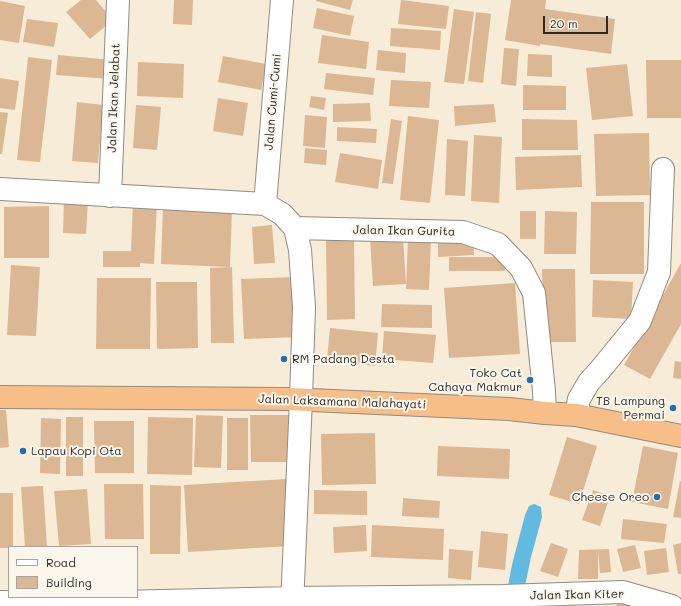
<!DOCTYPE html>
<style>
body{margin:0}
#map{position:relative;width:681px;height:606px;overflow:hidden;background:#f6ecd7;font-family:Mali,sans-serif}
canvas{display:block}
.legend{position:absolute;left:8px;top:546px;width:130px;height:52px;box-sizing:border-box;background:#fbf7ec;border:1px solid #a8a59f;margin:0;padding:5px 7px;list-style:none;font-size:12px;color:#2b2b2b}
.legend li{display:flex;align-items:center;gap:8px;height:20px}
.legend b{width:20px;border:1px solid #a8a59f}
.scale{position:absolute;left:543px;top:16px;width:65px;height:18px;box-sizing:border-box;border:2px solid #2b2b2b;border-top:0;padding-left:5px;font-size:12px;line-height:14px;white-space:nowrap;color:#2b2b2b;-webkit-text-stroke:3px #fbf7ec;paint-order:stroke}
</style>
<div id="map">
<canvas width="681" height="606"></canvas>
<ul class="legend">
<li><b style="height:5px;background:#fff"></b>Road</li>
<li><b style="height:11px;background:#dcb794"></b>Building</li>
</ul>
<div class="scale">20 m</div>
</div>
<script>
const c = document.querySelector('canvas').getContext('2d');
c.lineJoin = 'round';
function paint(path, color) {
  c.fillStyle = color;
  c.fill(path, 'evenodd');
}
function shape(rows) {
  const path = new Path2D();
  for (const r of rows) {
    path.moveTo(r[0], r[1]);
    for (let i = 2; i < r.length; i += 2) path.lineTo(r[i], r[i + 1]);
  }
  return path;
}
function stroke(path, color, width, dash) {
  c.strokeStyle = color;
  c.lineWidth = width;
  c.lineCap = dash ? 'butt' : 'round';
  c.setLineDash(dash || []);
  c.stroke(path);
}
function write(font, color, halo, rows, align = 'center') {
  c.font = font + ' Mali,sans-serif';
  c.lineWidth = 4;
  c.setLineDash([]);
  c.textBaseline = 'middle';
  c.strokeStyle = halo;
  c.fillStyle = color;
  for (const [text, x, y, turn = 0] of rows) {
    c.save();
    c.translate(x, y);
    c.rotate((+turn || 0) * Math.PI / 180);
    c.textAlign = isNaN(turn) ? turn : align;
    if (halo) c.strokeText(text, 0, 0);
    c.fillText(text, 0, 0);
    c.restore();
  }
}
paint(shape([
 [534,504,541,507,542,517,531,557,521,606,504,606,512,565,525,515,529,506]
]), '#62badf');
paint(shape([
 [81,0,96,0,113,20,90,39,66,12],
 [174,0,193,0,192,25,173,24],
 [316,0,353,0,350,10,316,1],
 [401,0,449,6,446,29,398,24],
 [511,0,546,0,545,9,615,19,611,54,540,44,540,46,505,40],
 [0,1,25,6,19,43,0,40],
 [317,8,354,16,350,36,313,28],
 [454,9,474,12,464,84,444,82],
 [476,12,491,14,483,83,468,81],
 [27,19,58,23,54,47,23,42],
 [391,28,441,31,440,50,390,46],
 [322,35,369,42,366,69,318,63],
 [504,48,519,49,516,86,501,84],
 [378,50,406,53,405,73,376,70],
 [528,54,552,55,552,77,527,76],
 [58,55,112,60,110,79,56,75],
 [223,56,266,64,261,90,218,82],
 [28,57,52,60,40,162,17,160],
 [646,60,681,60,681,118,647,118],
 [138,62,184,64,183,98,137,96],
 [627,64,633,116,592,120,586,68],
 [326,73,375,78,373,95,324,89],
 [0,78,19,81,15,110,0,108],
 [391,80,431,82,429,108,389,106],
 [523,85,566,86,566,110,523,110],
 [311,96,326,98,324,110,309,107],
 [218,98,248,103,243,136,213,131],
 [77,102,103,105,98,163,72,161],
 [370,103,371,121,333,122,333,104],
 [494,104,496,122,455,126,454,106],
 [136,105,161,107,157,150,133,148],
 [0,112,8,113,2,154,0,154],
 [305,115,327,117,325,148,303,146],
 [408,116,439,120,430,203,400,200],
 [391,119,402,121,393,184,382,183],
 [522,119,577,120,578,150,522,150],
 [337,127,377,129,376,143,337,141],
 [649,133,650,195,596,196,594,134],
 [474,135,502,137,499,203,471,201],
 [447,139,468,141,465,196,445,195],
 [305,148,327,150,326,165,304,163],
 [340,153,382,160,378,189,335,182],
 [581,155,582,187,516,190,515,157],
 [64,199,88,200,86,234,63,233],
 [133,202,157,203,154,264,140,263,140,267,103,267,103,251,131,251],
 [591,202,644,202,644,274,590,274],
 [49,206,49,258,4,258,4,207],
 [163,206,232,209,230,267,161,264],
 [520,211,536,211,536,239,520,239],
 [545,211,577,212,576,254,544,254],
 [272,225,275,263,254,264,252,227],
 [403,237,406,284,373,286,370,239],
 [326,239,354,239,355,319,327,320],
 [408,239,431,240,429,290,406,289],
 [473,239,474,255,438,257,438,241],
 [449,257,505,257,505,271,449,271],
 [681,263,681,324,650,379,624,365],
 [11,265,40,267,36,336,7,335],
 [232,267,234,343,211,343,210,268],
 [542,269,575,269,576,342,544,342],
 [296,277,299,337,244,339,241,279],
 [97,278,151,278,150,349,96,349],
 [593,280,633,282,631,319,592,317],
 [156,282,197,282,198,348,157,349],
 [515,283,520,354,449,358,444,288],
 [382,304,432,305,432,328,381,327],
 [330,328,378,333,375,366,327,360],
 [384,331,436,335,433,363,382,359],
 [675,361,681,362,681,379,673,378],
 [0,410,6,410,9,447,0,448],
 [196,415,223,416,221,468,194,467],
 [250,415,296,415,297,462,251,462],
 [66,417,83,417,83,476,66,476],
 [148,417,193,418,192,475,147,474],
 [41,418,61,419,60,474,40,473],
 [227,418,248,418,248,470,227,470],
 [94,421,134,421,134,473,95,473],
 [375,433,376,484,322,485,321,434],
 [567,437,597,446,579,504,549,495],
 [438,446,510,449,509,479,437,476],
 [643,446,678,453,668,509,632,502],
 [286,479,290,546,188,552,184,485],
 [680,481,681,481,681,518,673,517],
 [104,484,143,484,144,539,105,539],
 [150,485,181,486,180,554,150,554],
 [43,486,47,547,25,547,21,487],
 [87,489,91,544,59,546,54,491],
 [314,490,367,491,367,515,314,514],
 [593,490,610,496,600,526,582,520],
 [0,493,13,493,13,547,9,547,9,548,0,548],
 [403,498,440,501,439,518,402,516],
 [623,519,667,524,664,543,621,539],
 [366,525,367,551,334,553,333,527],
 [372,525,444,529,443,560,371,557],
 [481,531,508,534,505,570,478,567],
 [551,543,568,549,558,577,540,571],
 [681,543,681,574,678,574,673,545],
 [635,545,641,568,623,572,617,549],
 [666,548,669,572,647,575,644,551],
 [449,549,473,551,471,580,448,578],
 [609,549,611,572,600,573,598,550,598,579,578,579,579,550],
 [625,595,640,606,616,606]
]), '#dcb794');
const minor = shape([
 [0,189,265,204,282,214,295,228,300,250,304,307,301,399,292,606],
 [110,196,118,0],
 [265,204,282,0],
 [295,228,463,232,498,244,521,268,534,293,544,391,545,413],
 [576,415,579,399,589,382,600,370,640,321,659,272,663,169],
 [0,602,75,603,292,598,503,596,623,592,672,606]
]);
const highway = shape([
 [0,397,289,399,509,409,545,413,576,415,681,436]
]);
stroke(minor, '#908c81', 24);
stroke(highway, '#908c81', 24);
stroke(minor, '#fff', 22);
stroke(highway, '#f7be87', 22);
for (const [x, y, r, color] of [
 [284,359,4,"#1f6fb2"],
 [530,380,4,"#1f6fb2"],
 [673,408,4,"#1f6fb2"],
 [23,451,4,"#1f6fb2"],
 [657,497,4,"#1f6fb2"]
]) {
  const dot = new Path2D();
  dot.arc(x, y, r, 0, 2 * Math.PI);
  c.fillStyle = color;
  c.fill(dot);
  stroke(dot, '#fbf7ec', 1.5);
}
write('12px', '#2b2b2b', '#fbf7ec', [
 ["Jalan Ikan Jelabat",114,98,-88],
 ["Jalan Cumi-Cumi",273,102,-85],
 ["Jalan Ikan Gurita",404,231,1],
 ["Jalan Laksamana Malahayati",342,402,2],
 ["Jalan Ikan Kiter",577,595,-1]
]);
write('12px', '#2b2b2b', '#fbf7ec', [
 ["RM Padang Desta",292,359,"left"],
 ["Toko Cat",522,373],
 ["Cahaya Makmur",522,387],
 ["TB Lampung",665,401],
 ["Permai",665,415],
 ["Lapau Kopi Ota",31,451,"left"],
 ["Cheese Oreo",649,497]
], 'right');
</script>
